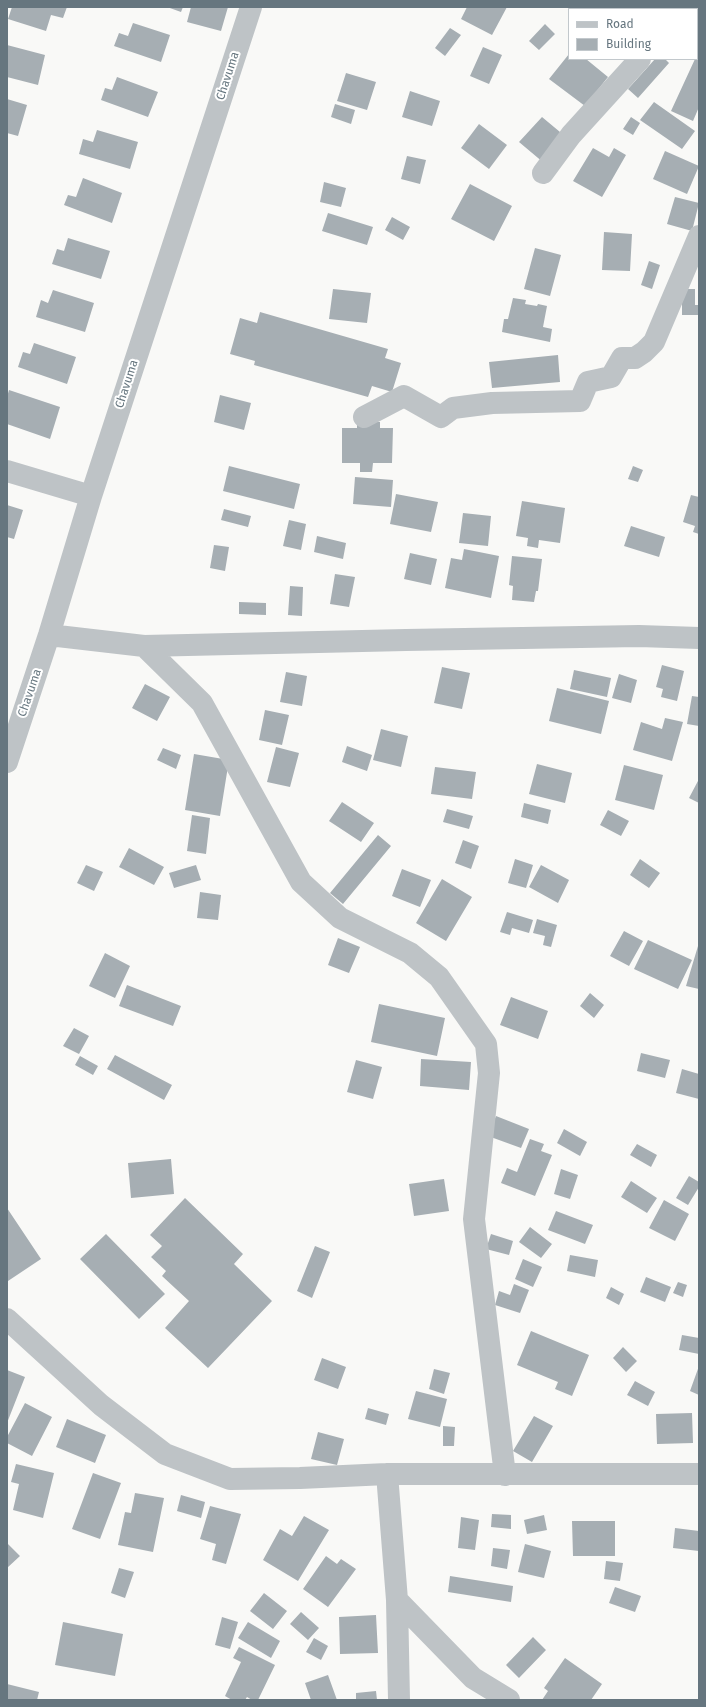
<!DOCTYPE html>
<style>
body{margin:0}
#map{position:relative;width:706px;height:1707px;overflow:hidden;background:#f9f9f7;font-family:"Fira Sans",sans-serif}
canvas{display:block}
.frame{position:absolute;inset:0;border:8px solid #66767f;pointer-events:none}
.legend{position:absolute;left:568px;top:8px;width:130px;height:52px;box-sizing:border-box;background:#fff;border:1px solid #c2c8cc;margin:0;padding:5px 7px;list-style:none;font-size:12px;color:#66767f}
.legend li{display:flex;align-items:center;gap:8px;height:20px}
.legend b{width:20px;border:1px solid #c2c8cc}
</style>
<div id="map">
<canvas width="706" height="1707"></canvas>
<div class="frame"></div>
<ul class="legend">
<li><b style="height:5px;background:#bec3c6"></b>Road</li>
<li><b style="height:11px;background:#a6aeb3"></b>Building</li>
</ul>
</div>
<script>
const c = document.querySelector('canvas').getContext('2d');
c.lineJoin = 'round';
function paint(path, color) {
  c.fillStyle = color;
  c.fill(path, 'evenodd');
}
function shape(rows) {
  const path = new Path2D();
  for (const r of rows) {
    path.moveTo(r[0], r[1]);
    for (let i = 2; i < r.length; i += 2) path.lineTo(r[i], r[i + 1]);
  }
  return path;
}
function stroke(path, color, width, dash) {
  c.strokeStyle = color;
  c.lineWidth = width;
  c.lineCap = dash ? 'butt' : 'round';
  c.setLineDash(dash || []);
  c.stroke(path);
}
function write(font, color, halo, rows, align = 'center') {
  c.font = font + ' "Fira Sans",sans-serif';
  c.lineWidth = 4;
  c.setLineDash([]);
  c.textBaseline = 'middle';
  c.strokeStyle = halo;
  c.fillStyle = color;
  for (const [text, x, y, turn = 0] of rows) {
    c.save();
    c.translate(x, y);
    c.rotate((+turn || 0) * Math.PI / 180);
    c.textAlign = isNaN(turn) ? turn : align;
    if (halo) c.strokeText(text, 0, 0);
    c.fillText(text, 0, 0);
    c.restore();
  }
}
paint(shape([
 [12,7,67,7,63,18,51,15,46,31,8,19],
 [167,7,183,7,181,12],
 [191,7,228,7,221,31,187,22],
 [467,7,507,7,492,35,461,19],
 [133,23,170,35,161,62,114,46,119,33,128,36],
 [545,24,555,34,539,50,529,41],
 [450,28,461,35,445,56,435,48],
 [7,45,45,55,38,85,7,77],
 [483,47,502,55,489,84,470,76],
 [699,50,699,107,693,121,671,111,695,59,697,59],
 [569,54,569,59,586,59,608,77,585,106,549,79],
 [655,59,665,59,669,63,638,98,628,89],
 [346,73,376,82,367,110,337,101],
 [117,77,158,92,148,117,101,100,105,88,112,90],
 [410,91,440,101,432,126,402,117],
 [7,99,27,105,18,136,7,133],
 [654,102,695,131,682,149,640,120],
 [335,104,355,110,351,124,331,117],
 [542,117,566,137,544,163,519,142],
 [631,117,640,123,633,135,623,129],
 [479,124,507,145,489,169,461,148],
 [97,130,138,142,130,169,79,154,83,139,93,142],
 [593,148,609,157,614,148,626,155,602,197,573,181],
 [665,151,699,166,687,194,653,179],
 [407,156,426,160,420,184,401,179],
 [83,178,122,193,112,223,64,205,68,195,76,197],
 [324,182,346,188,341,207,320,202],
 [470,184,512,206,494,241,451,219],
 [675,197,699,203,692,231,667,224],
 [328,213,373,227,367,245,322,231],
 [392,217,410,227,403,240,385,230],
 [604,232,632,234,630,271,602,270],
 [68,238,110,251,101,279,52,264,57,249,64,251],
 [535,248,561,255,550,296,524,289],
 [649,261,660,265,652,289,641,285],
 [333,289,371,293,367,323,329,319],
 [682,289,695,289,695,305,699,305,699,315,682,315],
 [53,290,94,303,85,332,36,317,41,300,48,303],
 [513,298,526,300,525,304,537,306,538,304,547,306,543,327,552,329,550,342,502,332,504,319,508,319],
 [260,312,388,349,385,358,401,363,392,392,372,386,368,397,254,365,255,361,230,354,240,318,257,323],
 [34,343,76,357,67,384,18,367,23,352,30,354],
 [558,355,560,382,492,388,489,362],
 [9,390,60,407,50,439,7,424,7,397],
 [220,395,251,403,244,430,214,422],
 [357,422,380,422,380,428,393,428,392,463,373,463,372,472,360,472,360,463,342,463,342,428,357,428],
 [229,466,300,484,294,509,223,491],
 [633,466,643,470,638,482,628,479],
 [355,477,393,480,391,507,353,504],
 [396,494,438,502,431,532,390,524],
 [691,495,699,497,699,534,693,532,695,526,683,522],
 [522,501,565,508,560,543,539,540,538,548,527,546,528,538,516,536],
 [7,505,23,510,14,539,7,537],
 [224,509,251,516,248,527,221,520],
 [463,513,491,516,488,546,459,543],
 [289,520,306,524,301,550,283,546],
 [631,526,665,537,659,557,624,546],
 [317,536,346,543,343,559,314,552],
 [214,545,229,547,225,571,210,568],
 [464,549,499,556,491,598,445,588,451,558,462,560],
 [410,553,437,559,431,585,404,579],
 [512,556,542,559,538,591,536,591,534,602,512,600,513,586,509,585],
 [335,574,355,577,349,607,330,604],
 [290,586,303,587,302,616,288,615],
 [239,602,266,603,266,615,239,614],
 [662,665,684,671,677,701,661,697,663,689,656,687],
 [442,667,470,673,462,709,434,703],
 [574,670,611,678,607,697,570,689],
 [286,672,307,676,302,706,280,702],
 [619,674,637,680,631,703,612,698],
 [145,684,170,697,157,721,132,708],
 [557,688,609,701,601,734,549,721],
 [692,696,699,697,699,726,687,724],
 [265,710,289,715,282,745,259,740],
 [665,718,683,722,672,761,633,750,641,722,662,729],
 [381,729,408,736,401,767,373,760],
 [347,746,372,755,367,771,342,762],
 [276,747,299,753,290,787,267,782],
 [163,748,181,755,176,769,157,760],
 [194,754,229,760,220,816,185,810],
 [537,764,572,773,565,803,529,794],
 [624,765,663,775,654,810,615,800],
 [435,767,476,772,472,799,431,794],
 [699,779,699,803,689,798],
 [342,802,374,823,361,842,329,821],
 [524,803,551,810,548,824,521,817],
 [447,809,473,816,469,829,443,822],
 [608,810,629,821,621,836,600,825],
 [192,815,210,818,206,854,187,851],
 [378,835,391,846,343,904,330,893],
 [463,840,479,846,471,869,455,863],
 [129,848,164,867,154,885,119,867],
 [515,859,533,865,526,888,508,883],
 [640,859,660,873,649,888,630,875],
 [86,865,103,872,94,891,77,883],
 [196,865,201,880,174,888,169,873],
 [541,865,569,880,558,903,529,887],
 [402,869,431,880,420,907,392,896],
 [442,879,472,897,446,941,416,923],
 [200,892,221,895,218,920,197,918],
 [507,912,533,920,529,933,512,928,510,935,500,932],
 [537,919,557,925,551,947,543,945,545,936,533,933],
 [624,931,643,941,629,966,610,956],
 [338,938,360,947,349,973,328,965],
 [648,940,692,960,678,989,634,969],
 [698,946,699,946,699,989,686,986],
 [105,953,130,966,115,998,89,986],
 [127,985,181,1006,173,1026,119,1006],
 [590,993,604,1005,594,1018,580,1006],
 [511,997,548,1011,538,1039,500,1025],
 [379,1004,445,1018,437,1056,371,1042],
 [74,1028,89,1036,79,1054,63,1046],
 [641,1053,670,1060,665,1078,637,1071],
 [115,1055,172,1085,164,1100,107,1069],
 [80,1056,98,1066,93,1075,75,1065],
 [421,1059,471,1062,469,1090,420,1086],
 [356,1060,382,1067,373,1099,347,1092],
 [682,1069,699,1074,699,1099,676,1093],
 [496,1116,529,1129,521,1148,488,1136],
 [564,1129,587,1142,580,1156,557,1143],
 [530,1139,544,1144,541,1151,552,1155,535,1196,501,1183,507,1168,517,1172],
 [637,1144,657,1155,651,1167,630,1155],
 [171,1159,174,1194,131,1198,128,1163],
 [561,1169,578,1175,570,1199,554,1194],
 [689,1176,699,1182,699,1187,688,1205,676,1198],
 [444,1179,449,1211,414,1216,409,1184],
 [631,1181,657,1198,647,1213,621,1197],
 [185,1198,243,1254,234,1264,272,1301,208,1368,165,1328,189,1301,162,1276,166,1271,151,1257,162,1246,150,1235],
 [664,1200,689,1214,675,1241,649,1228],
 [7,1208,41,1259,8,1281,7,1279],
 [556,1211,593,1225,585,1244,548,1230],
 [530,1227,552,1244,541,1258,519,1242],
 [106,1234,165,1294,139,1319,80,1259],
 [491,1234,513,1241,509,1255,486,1249],
 [315,1246,330,1252,312,1298,297,1291],
 [570,1255,598,1260,595,1277,567,1271],
 [523,1259,542,1267,533,1287,515,1279],
 [646,1277,671,1287,665,1302,640,1292],
 [678,1282,687,1285,683,1297,673,1293],
 [514,1284,529,1290,520,1313,495,1305,499,1291,510,1295],
 [611,1287,624,1294,619,1305,606,1298],
 [531,1331,589,1355,572,1396,555,1389,558,1382,517,1365],
 [682,1335,699,1338,699,1354,679,1350],
 [623,1347,637,1361,626,1372,613,1358],
 [322,1358,346,1367,338,1389,314,1380],
 [699,1366,699,1395,690,1391],
 [434,1369,450,1373,444,1394,429,1389],
 [7,1370,25,1377,7,1423],
 [635,1381,655,1392,648,1406,627,1395],
 [416,1391,447,1399,440,1427,408,1419],
 [25,1403,52,1417,32,1456,7,1443,7,1437],
 [368,1408,389,1414,386,1425,365,1419],
 [692,1413,693,1443,657,1444,656,1414],
 [534,1416,553,1426,532,1462,513,1451],
 [67,1419,106,1435,95,1463,56,1447],
 [443,1426,455,1427,454,1446,443,1446],
 [318,1432,344,1439,337,1465,311,1459],
 [16,1464,54,1473,43,1518,13,1510,19,1484,11,1482],
 [93,1473,121,1483,100,1539,72,1529],
 [135,1493,164,1498,153,1552,118,1545,125,1512,131,1513],
 [181,1495,205,1502,201,1518,177,1511],
 [210,1506,241,1514,226,1564,212,1560,216,1544,200,1539],
 [492,1514,511,1515,511,1529,491,1527],
 [544,1515,547,1530,527,1534,524,1520],
 [304,1516,329,1530,298,1581,263,1560,280,1529,292,1536],
 [461,1517,479,1520,475,1550,458,1548],
 [572,1521,615,1521,615,1556,573,1556],
 [675,1528,699,1531,699,1551,673,1548],
 [7,1543,20,1556,7,1568],
 [525,1544,551,1551,544,1578,518,1572],
 [493,1548,510,1550,507,1569,491,1566],
 [326,1556,337,1564,341,1559,356,1569,328,1607,303,1589],
 [606,1561,623,1563,620,1581,604,1579],
 [119,1568,134,1572,125,1598,111,1593],
 [450,1576,513,1586,511,1602,448,1592],
 [615,1587,641,1596,635,1612,609,1603],
 [264,1593,287,1611,273,1629,250,1611],
 [301,1612,319,1628,308,1640,290,1624],
 [376,1615,378,1653,340,1654,339,1617],
 [222,1617,238,1622,230,1649,215,1645],
 [63,1622,123,1634,115,1676,55,1665],
 [248,1622,280,1641,271,1658,238,1638],
 [533,1637,546,1650,519,1678,506,1665],
 [314,1638,328,1646,321,1660,306,1652],
 [239,1647,275,1665,258,1700,252,1700,247,1697,245,1700,232,1700,225,1696,241,1662,233,1658],
 [565,1658,602,1684,591,1700,542,1700,548,1691,544,1688],
 [328,1675,337,1700,311,1700,305,1683],
 [7,1684,39,1692,37,1700,7,1700],
 [376,1691,377,1700,356,1700,356,1693]
]), '#a6aeb3');
stroke(shape([
 [697,36,699,37],
 [543,173,571,135,640,59],
 [364,417,404,396,441,417,453,408,492,403,580,401,588,382,611,377,622,358,635,358,644,352,654,342,699,236],
 [7,471,91,496],
 [49,635,144,646,406,640,639,636,699,638],
 [144,646,202,703,301,882,340,918,410,953,439,977,486,1044,489,1073,474,1219,505,1475],
 [7,762,49,635,91,496,251,7],
 [7,1319,101,1405,165,1454,230,1479,300,1478,387,1474,699,1474],
 [387,1474,397,1600,399,1700],
 [397,1600,473,1678,509,1700]
]), '#bec3c6', 22);
write('12px', '#66767f', '#fff', [
 ["Chavuma",228,76,-72],
 ["Chavuma",127,384,-72],
 ["Chavuma",30,693,-71]
]);
</script>
